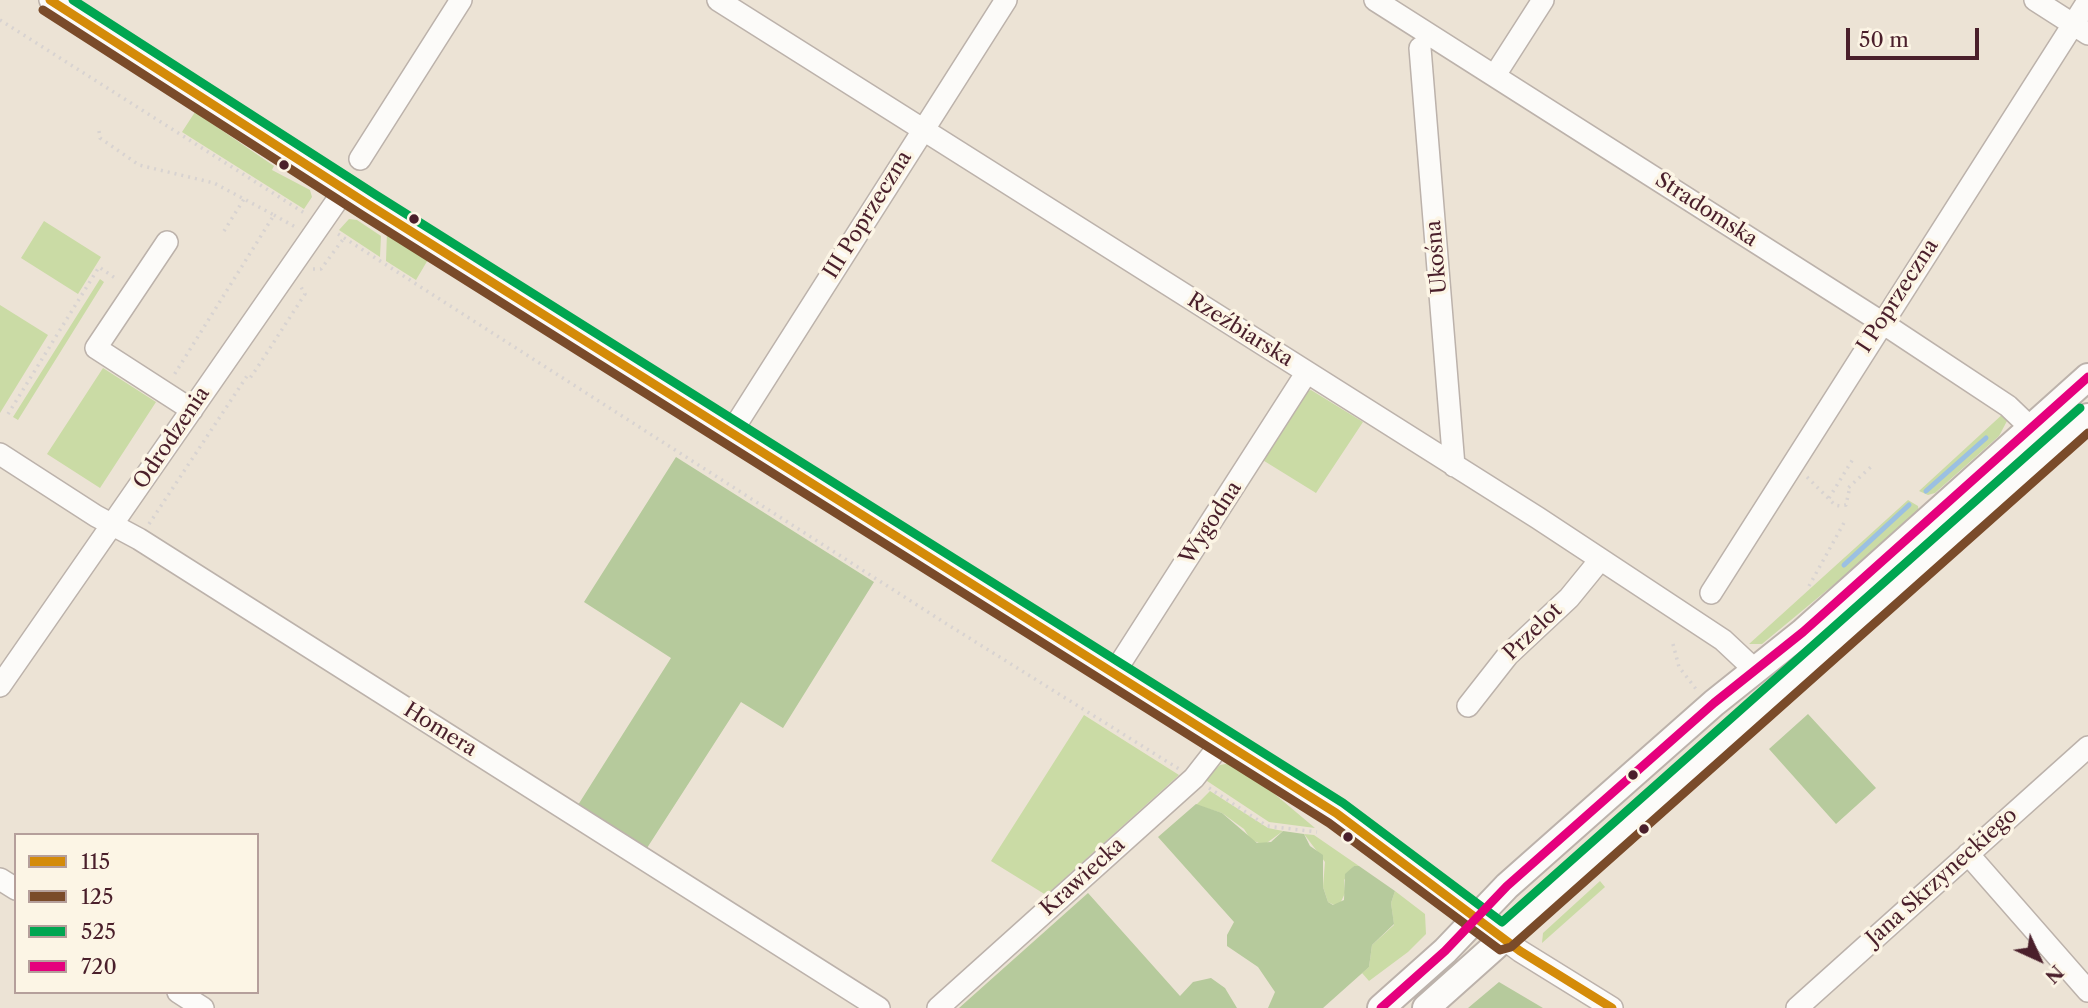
<!DOCTYPE html>
<meta charset="utf-8">
<style>
body{margin:0}
#map{position:relative;width:2088px;height:1008px;overflow:hidden;background:#ece3d5;font-family:"Libre Caslon Text",serif}
canvas{display:block}
.legend{position:absolute;left:14px;top:833px;width:245px;height:161px;box-sizing:border-box;background:#fcf5e5;border:2px solid #b59f9b;margin:0;padding:9px 12px;list-style:none;font-size:21px;color:#4a1f2b}
.legend li{display:flex;align-items:center;gap:14px;height:35px}
.legend b{width:35px;border:2px solid #b59f9b}
.north{position:absolute;left:2004px;top:924px;width:70px;height:70px;-webkit-text-stroke:5px #fcf5e5;paint-order:stroke;rotate:135deg;font-size:19px;font-weight:700;line-height:28px;text-align:center;color:#4a1f2b}
.north::after{content:'';display:block;margin:auto;width:24px;height:32px;background:#4a1f2b;clip-path:polygon(50% 0,100% 100%,50% 72%,0 100%)}
.scale{position:absolute;left:1846px;top:28px;width:133px;height:32px;box-sizing:border-box;border:4px solid #4a1f2b;border-top:0;padding-left:9px;font-size:21px;line-height:24px;white-space:nowrap;color:#4a1f2b;-webkit-text-stroke:5px #fcf5e5;paint-order:stroke}
</style>
<div id="map">
<canvas width="2088" height="1008"></canvas>
<ul class="legend">
<li><b style="height:9px;background:#d48b09"></b>115</li>
<li><b style="height:9px;background:#7a4b2a"></b>125</li>
<li><b style="height:9px;background:#00a651"></b>525</li>
<li><b style="height:9px;background:#e5007d"></b>720</li>
</ul>
<div class="north">N</div>
<div class="scale">50 m</div>
</div>
<script>
const c = document.querySelector('canvas').getContext('2d');
c.lineJoin = 'round';
function paint(path, color) {
  c.fillStyle = color;
  c.fill(path, 'evenodd');
}
function shape(rows) {
  const path = new Path2D();
  for (const r of rows) {
    path.moveTo(r[0], r[1]);
    for (let i = 2; i < r.length; i += 2) path.lineTo(r[i], r[i + 1]);
  }
  return path;
}
function stroke(path, color, width, dash) {
  c.strokeStyle = color;
  c.lineWidth = width;
  c.lineCap = dash ? 'butt' : 'round';
  c.setLineDash(dash || []);
  c.stroke(path);
}
function write(font, color, halo, rows, align = 'center') {
  c.font = font + ' "Libre Caslon Text",serif';
  c.lineWidth = 7;
  c.setLineDash([]);
  c.textBaseline = 'middle';
  c.strokeStyle = halo;
  c.fillStyle = color;
  for (const [text, x, y, turn = 0] of rows) {
    c.save();
    c.translate(x, y);
    c.rotate((+turn || 0) * Math.PI / 180);
    c.textAlign = isNaN(turn) ? turn : align;
    if (halo) c.strokeText(text, 0, 0);
    c.fillText(text, 0, 0);
    c.restore();
  }
}
paint(shape([
 [195,112,274,166,272,170,310,190,312,197,304,209,182,132],
 [349,219,357,220,381,236,380,257,339,230],
 [44,221,101,257,78,294,21,258],
 [387,232,427,252,429,258,416,280,386,261],
 [100,279,104,282,18,420,13,417],
 [0,305,48,335,0,413],
 [103,368,156,402,100,488,47,454],
 [1311,390,1363,422,1316,493,1261,459,1304,392],
 [2005,412,2007,421,1999,436,1935,493,1928,495,1919,491],
 [1908,500,1918,506,1919,514,1762,644,1749,644],
 [1084,715,1179,775,1046,895,991,861],
 [1231,763,1271,791,1315,828,1269,822,1204,779,1220,765],
 [1210,791,1268,828,1283,831,1264,845,1251,840,1244,829,1222,813,1196,805],
 [1304,834,1314,835,1359,866,1354,866,1344,880,1345,893,1340,904,1334,905,1328,902,1323,887,1325,862],
 [1600,881,1605,887,1542,943,1543,933],
 [1395,891,1425,914,1426,934,1408,952,1369,981,1362,973,1369,967,1372,945,1394,925,1391,903]
]), '#cadba5');
paint(shape([
 [676,457,874,582,783,728,741,702,647,848,578,805,671,658,584,602],
 [1808,714,1876,788,1836,824,1769,749],
 [1196,804,1222,813,1257,843,1271,842,1283,831,1304,834,1310,846,1323,855,1323,887,1328,902,1333,905,1344,900,1345,874,1354,866,1359,866,1395,891,1391,903,1394,924,1372,945,1369,967,1323,1008,1268,1008,1275,992,1258,967,1227,946,1227,935,1234,922,1158,837],
 [1088,893,1180,996,1193,982,1211,978,1225,988,1237,1008,959,1008],
 [1499,982,1543,1008,1468,1008]
]), '#b6ca9c');
stroke(shape([
 [1926,491,1986,438],
 [1844,565,1909,505]
]), '#9bc0e2', 5);
const minor = shape([
 [50,0,369,205,1336,813,1520,951,1612,1008],
 [718,0,1538,518,1723,640,1755,670],
 [1375,0,1875,318,2008,406,2031,428],
 [2035,0,2088,34],
 [1420,48,1454,466],
 [1495,75,1543,0],
 [360,159,461,0],
 [167,242,96,348,192,410],
 [732,431,1006,0],
 [0,454,96,516,139,539,879,1008],
 [1711,593,2088,1],
 [1114,673,1307,372],
 [0,686,345,189],
 [1468,706,1508,655,1569,598,1600,560],
 [1968,854,2088,991],
 [0,879,16,889],
 [178,992,203,1008],
 [938,1008,1194,778,1223,741],
 [1797,1008,2088,747]
]);
const major = shape([
 [1381,1008,1445,951,1507,886,1629,778,1714,703,1803,632,2088,377],
 [1426,1008,2088,417]
]);
stroke(minor, '#bcb2ab', 24);
stroke(major, '#bcb2ab', 30);
stroke(shape([
 [0,20,306,214],
 [99,131,100,138,139,165,214,183,274,215,174,375],
 [274,215,297,228],
 [224,231,244,199],
 [338,234,942,621,1179,769],
 [313,269,321,269,344,238],
 [8,414,99,267,118,280],
 [1807,477,1835,505,1840,506,1846,505,1849,491,1847,489,1874,464],
 [1829,498,1853,459],
 [149,524,247,376,250,378,257,368,305,294,301,287],
 [1809,586,1845,521],
 [1673,644,1679,667,1696,689],
 [1209,788,1267,826,1317,832]
]), '#d8d3d1', 3.5, [2, 5]);
stroke(minor, '#fcfbf9', 21);
stroke(major, '#fcfbf9', 26);
stroke(shape([
 [50,0,369,205,1336,813,1520,951,1612,1008]
]), '#d48b09', 9);
stroke(shape([
 [43,10,362,215,1329,823,1500,950,1511,947,2088,433]
]), '#7a4b2a', 9);
stroke(shape([
 [73,0,376,195,1343,803,1502,922,2080,408]
]), '#00a651', 9);
stroke(shape([
 [1381,1008,1445,951,1507,886,1714,703,1803,632,2088,377]
]), '#e5007d', 9);
for (const [x, y, r, color] of [
 [284,165,6,"#4a1f2b"],
 [414,219,6,"#4a1f2b"],
 [1633,775,6,"#4a1f2b"],
 [1644,829,6,"#4a1f2b"],
 [1348,837,6,"#4a1f2b"]
]) {
  const dot = new Path2D();
  dot.arc(x, y, r, 0, 2 * Math.PI);
  c.fillStyle = color;
  c.fill(dot);
  stroke(dot, '#fcf5e5', 2.5);
}
write('21px', '#4a1f2b', '#fcf5e5', [
 ["Stradomska",1706,210,33],
 ["III Poprzeczna",868,215,-58],
 ["Ukośna",1437,257,-95],
 ["I Poprzeczna",1898,296,-57],
 ["Rzeźbiarska",1240,330,32],
 ["Odrodzenia",172,438,-56],
 ["Wygodna",1211,523,-57],
 ["Przelot",1533,632,-44],
 ["Homera",440,730,32],
 ["Krawiecka",1083,877,-42],
 ["Jana Skrzyneckiego",1942,877,-42]
]);
</script>
